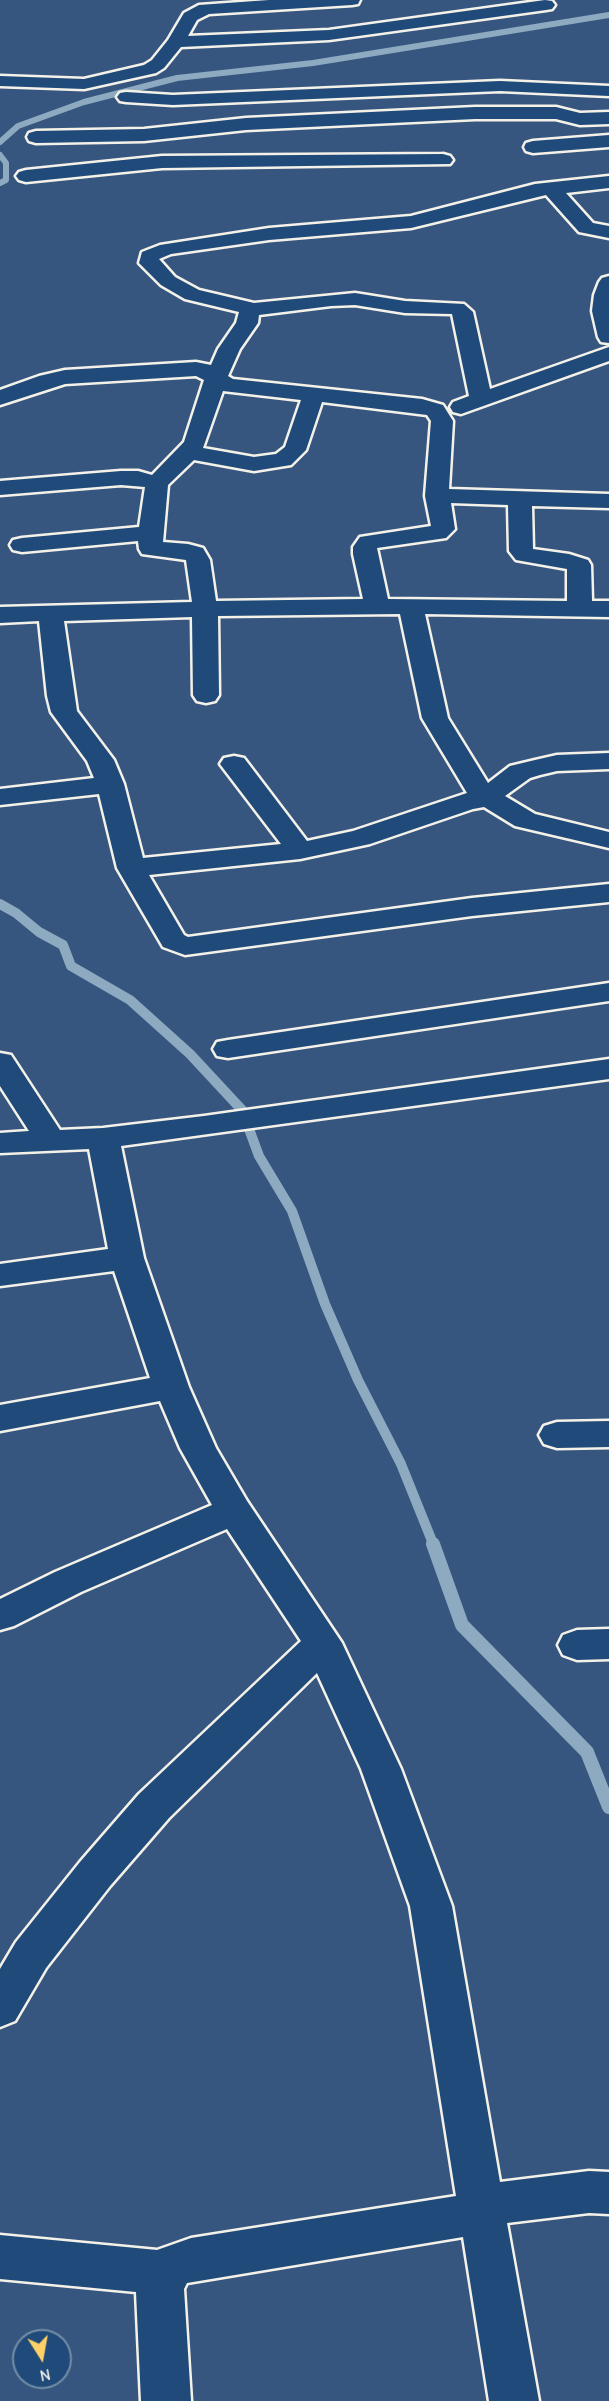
<!DOCTYPE html>
<style>
body{margin:0}
#map{position:relative;width:609px;height:2401px;overflow:hidden;background:#365680;font-family:"Comic Neue",sans-serif}
canvas{display:block}
.north{position:absolute;left:12px;top:2329px;width:60px;height:60px;box-sizing:border-box;background:#1f4a7a;border:2px solid #748da6;border-radius:50%;rotate:169deg;font-size:16px;font-weight:700;line-height:24px;text-align:center;color:#f4f1e8}
.north::after{content:'';display:block;margin:auto;width:21px;height:27px;background:#ffd166;clip-path:polygon(50% 0,100% 100%,50% 72%,0 100%)}
</style>
<div id="map">
<canvas width="609" height="2401"></canvas>
<div class="north">N</div>
</div>
<script>
const c = document.querySelector('canvas').getContext('2d');
c.lineJoin = 'round';
function shape(rows) {
  const path = new Path2D();
  for (const r of rows) {
    path.moveTo(r[0], r[1]);
    for (let i = 2; i < r.length; i += 2) path.lineTo(r[i], r[i + 1]);
  }
  return path;
}
function stroke(path, color, width, dash) {
  c.strokeStyle = color;
  c.lineWidth = width;
  c.lineCap = dash ? 'butt' : 'round';
  c.setLineDash(dash || []);
  c.stroke(path);
}
function paint(path, color) {
  c.fillStyle = color;
  c.fill(path, 'evenodd');
}
stroke(shape([
 [0,142,18,126,84,102,177,78,313,63,609,15],
 [0,155,6,163,6,180,0,183]
]), '#8daac0', 6);
stroke(shape([
 [0,904,16,913,39,932,63,945,71,966,130,1000,190,1054,242,1110,259,1156,292,1211,325,1304,358,1380,401,1464,434,1546]
]), '#8daac0', 10);
stroke(shape([
 [433,1544,462,1625,587,1752,609,1807]
]), '#8daac0', 14);
const minor = shape([
 [269,0,360,0,358,4,352,5,209,14,197,20,188,36,329,30,545,0,552,1,555,5,552,9,546,10,329,40,181,47,164,68,156,73,84,89,0,86,0,76,84,79,144,65,152,60,168,40,184,13,199,5,269,0],
 [500,81,609,86,609,96,500,91,173,105,126,102,120,101,117,97,120,93,126,92,173,95,500,81],
 [475,107,556,107,580,113,609,112,609,124,580,125,556,119,475,119,246,130,144,141,36,143,29,141,27,137,29,133,36,131,144,129,246,118,475,107],
 [609,135,609,147,533,153,526,151,524,147,526,143,533,141,609,135],
 [443,154,450,156,453,160,450,164,162,168,26,182,19,180,16,176,19,172,26,170,162,156,443,154],
 [609,176,609,188,566,193,593,223,609,226,609,238,579,232,546,195,411,228,269,240,171,254,159,259,175,277,199,290,254,303,355,293,405,301,464,304,473,312,490,389,609,347,609,361,461,414,453,412,450,407,453,402,469,396,452,314,405,313,355,305,331,306,259,315,258,323,240,349,228,376,233,379,422,399,443,405,453,421,449,489,609,494,609,508,532,506,533,549,569,554,588,560,591,565,592,601,609,601,609,617,425,614,448,718,488,783,510,766,535,760,557,755,609,753,609,769,557,771,540,775,530,778,505,796,535,814,609,832,609,848,515,826,484,807,473,809,370,844,300,859,149,875,184,935,188,937,472,898,609,884,609,902,472,916,185,955,163,947,117,868,99,794,0,805,0,789,94,778,87,761,51,712,47,696,39,621,0,623,0,607,192,602,186,560,142,554,139,549,138,541,22,552,13,550,10,545,13,540,22,538,139,527,145,487,121,485,0,495,0,481,121,471,138,471,152,475,184,442,204,380,196,376,65,384,0,405,0,390,39,376,65,370,196,362,211,365,218,349,236,323,239,312,185,299,161,285,139,263,142,252,160,245,269,228,411,216,535,184,609,176],
 [223,391,301,400,285,447,276,454,254,457,203,448,223,391],
 [322,402,427,415,431,421,425,496,431,526,360,537,353,547,353,554,363,599,216,601,210,560,203,548,188,544,163,542,168,485,194,460,254,471,291,465,306,450,322,402],
 [451,503,508,505,509,551,516,560,567,569,567,601,388,599,377,548,446,538,455,529,451,503],
 [400,614,422,718,467,793,353,831,307,841,244,758,234,756,224,758,220,764,281,844,143,858,124,784,114,760,77,711,64,621,192,617,193,695,197,701,206,703,215,701,219,695,218,616,400,614],
 [609,276,609,343,601,342,598,337,592,311,594,295,599,282,602,278,609,276],
 [609,983,609,1001,228,1058,217,1056,213,1049,217,1042,228,1040,609,983],
 [0,1053,11,1055,60,1130,103,1128,204,1116,609,1059,609,1079,121,1146,144,1258,189,1387,216,1448,247,1501,342,1643,401,1769,452,1906,500,2182,589,2171,609,2172,609,2214,589,2213,507,2223,539,2401,489,2401,463,2237,187,2283,184,2289,191,2401,141,2401,136,2292,0,2279,0,2235,157,2250,191,2238,456,2196,410,1906,361,1769,317,1673,169,1818,110,1886,46,1968,15,2021,0,2027,0,1969,16,1942,80,1862,139,1794,301,1641,227,1529,81,1592,14,1626,0,1630,0,1599,55,1572,212,1505,180,1448,160,1401,0,1431,0,1405,150,1378,114,1271,0,1286,0,1264,108,1249,89,1149,0,1153,0,1133,29,1131,0,1086,0,1053],
 [609,1421,609,1447,557,1448,544,1444,539,1435,544,1426,557,1422,609,1421],
 [609,1629,609,1659,577,1660,563,1655,558,1645,563,1635,577,1630,609,1629]
]);
stroke(minor, '#f4f1e8', 5);
paint(minor, '#1f4a7a');
</script>
